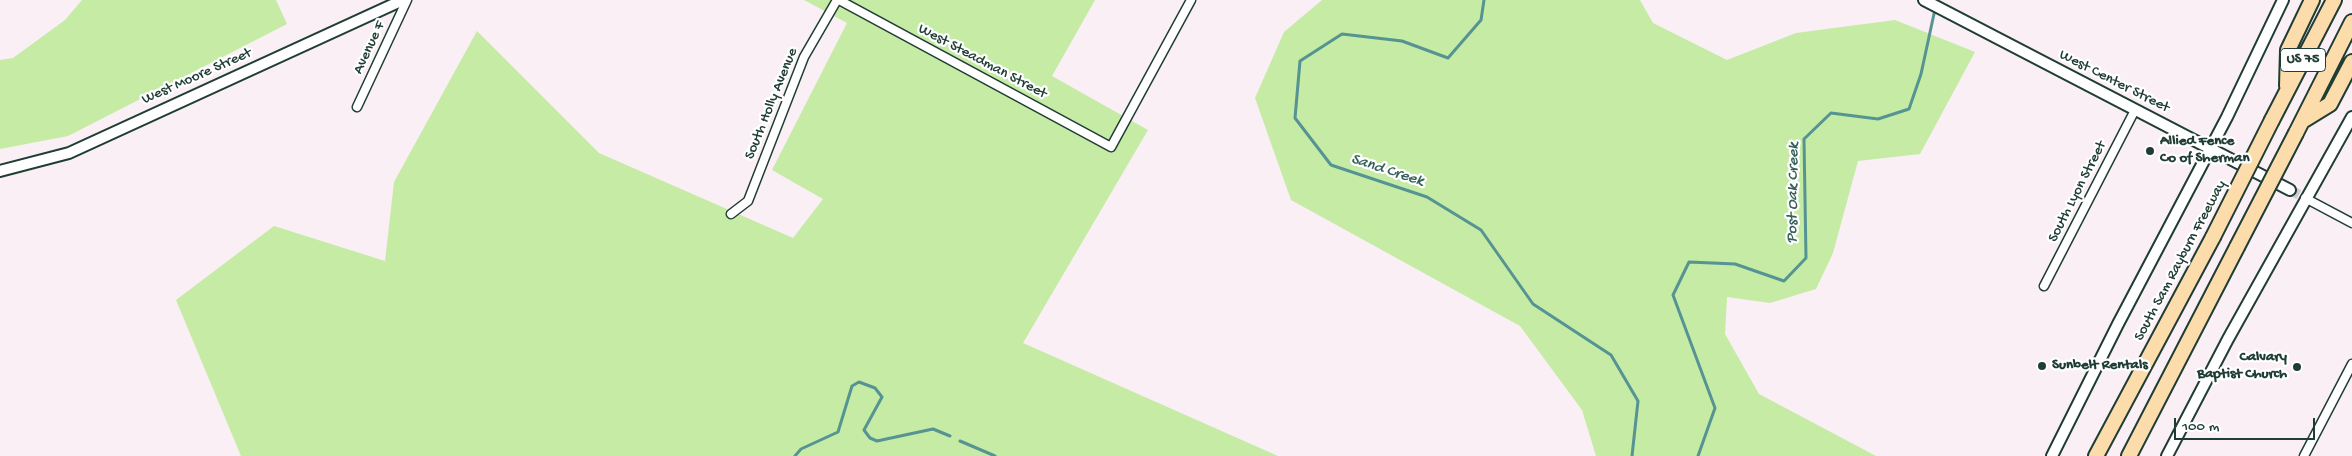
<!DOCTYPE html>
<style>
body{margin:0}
#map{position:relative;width:2352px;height:456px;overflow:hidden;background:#f9eff5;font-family:"Gochi Hand",sans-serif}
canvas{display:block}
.scale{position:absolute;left:2174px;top:418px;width:141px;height:22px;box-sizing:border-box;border:2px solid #1f3d34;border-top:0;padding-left:6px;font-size:15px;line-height:18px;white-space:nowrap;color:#1f3d34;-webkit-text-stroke:4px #fff;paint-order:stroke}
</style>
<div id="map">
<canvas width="2352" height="456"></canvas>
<div class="scale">100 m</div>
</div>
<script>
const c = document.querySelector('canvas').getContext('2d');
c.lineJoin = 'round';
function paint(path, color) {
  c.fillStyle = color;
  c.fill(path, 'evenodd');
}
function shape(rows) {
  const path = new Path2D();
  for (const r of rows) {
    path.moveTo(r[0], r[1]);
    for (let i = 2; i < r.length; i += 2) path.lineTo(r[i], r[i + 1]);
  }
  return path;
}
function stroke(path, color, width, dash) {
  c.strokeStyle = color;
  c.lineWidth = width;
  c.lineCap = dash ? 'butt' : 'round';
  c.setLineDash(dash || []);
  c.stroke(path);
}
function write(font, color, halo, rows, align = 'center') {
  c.font = font + ' "Gochi Hand",sans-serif';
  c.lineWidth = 4.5;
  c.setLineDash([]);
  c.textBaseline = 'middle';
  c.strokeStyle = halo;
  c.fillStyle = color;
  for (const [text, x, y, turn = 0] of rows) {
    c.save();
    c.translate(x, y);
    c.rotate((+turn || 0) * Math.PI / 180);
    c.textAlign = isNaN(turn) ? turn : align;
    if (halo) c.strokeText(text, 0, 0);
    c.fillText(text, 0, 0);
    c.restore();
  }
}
paint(shape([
 [82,0,276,0,287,24,68,136,0,149,0,60,13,58,65,20],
 [804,0,1095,0,1052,76,1148,130,1023,343,1278,456,241,456,176,300,274,226,385,261,394,182,477,31,599,153,793,238,823,199,772,170,847,23],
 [1322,0,1640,0,1653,23,1727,60,1796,33,1895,20,1975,52,1920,154,1858,161,1833,253,1816,289,1770,303,1727,297,1725,334,1759,394,1876,456,1596,456,1582,410,1520,326,1291,200,1255,98,1284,32]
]), '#c6eba5');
stroke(shape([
 [1484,0,1481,20,1448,58,1402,41,1342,34,1300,61,1295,118,1331,165,1427,197,1481,230,1533,304,1611,355,1638,401,1632,456],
 [960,441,995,456],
 [795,456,801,449,838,432,852,386,859,382,875,388,882,397,864,430,870,438,877,441,933,429,950,436],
 [1698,456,1715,408,1673,295,1689,262,1735,264,1784,281,1806,258,1804,139,1831,113,1878,119,1909,109,1921,74,1937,0]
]), '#569393', 3);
stroke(shape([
 [2290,190,2305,198]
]), '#cdcbce', 10, [10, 5]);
const street = shape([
 [839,0,1111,147,1191,0],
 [357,107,407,0],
 [2305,198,2352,223],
 [731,214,748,201,804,57,837,0],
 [2044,286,2135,110],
 [2304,456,2352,364]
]);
const secondary = shape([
 [1924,0,2290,190],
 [0,171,69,153,403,0],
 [2052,456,2118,324,2227,117,2283,0],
 [2167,456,2228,339,2352,117]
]);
const highway = shape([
 [2287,86,2288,50,2312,0],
 [2272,120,2334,0],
 [2304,120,2330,104,2352,62],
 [2296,133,2352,22],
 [2096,456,2213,237],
 [2129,456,2237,247]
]);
stroke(street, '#1f3d34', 11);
stroke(secondary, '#1f3d34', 14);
stroke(highway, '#1f3d34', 18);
stroke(street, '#fff', 8);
stroke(secondary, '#fff', 10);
stroke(highway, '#fddcac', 14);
const highwayBridge = shape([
 [2213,237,2272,120],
 [2237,247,2296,133]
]);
stroke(highwayBridge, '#1f3d34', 18, []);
stroke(highwayBridge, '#fddcac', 14);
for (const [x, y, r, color] of [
 [2150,151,5,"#1f3d34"],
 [2042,366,5,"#1f3d34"],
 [2297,367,5,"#1f3d34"]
]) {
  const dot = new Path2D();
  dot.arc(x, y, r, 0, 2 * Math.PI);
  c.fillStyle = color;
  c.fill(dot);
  stroke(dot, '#fff', 2);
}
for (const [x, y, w] of [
 [2303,60,45]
]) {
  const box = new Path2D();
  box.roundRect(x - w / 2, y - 11.5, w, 23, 4);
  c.fillStyle = '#fff';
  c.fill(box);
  stroke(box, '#1f3d34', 1);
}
write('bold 14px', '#1f3d34', null, [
 ["US 75",2303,60]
]);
write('15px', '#1f3d34', '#fff', [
 ["Avenue F",370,48,-65],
 ["West Steadman Street",982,62,28],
 ["West Moore Street",197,77,-24],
 ["West Center Street",2114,82,27],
 ["South Holly Avenue",772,104,-68],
 ["South Lyon Street",2078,192,-63],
 ["South Sam Rayburn Freeway",2181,261,-62]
]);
write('bold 15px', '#1f3d34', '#fff', [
 ["Allied Fence",2160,142],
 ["Co of Sherman",2160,159],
 ["Calvary",2287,358,"right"],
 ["Baptist Church",2287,375,"right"],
 ["Sunbelt Rentals",2052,366]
], 'left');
write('italic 16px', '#36615c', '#fff', [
 ["Sand Creek",1387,171,18],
 ["Post Oak Creek",1794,193,-89]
]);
</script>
